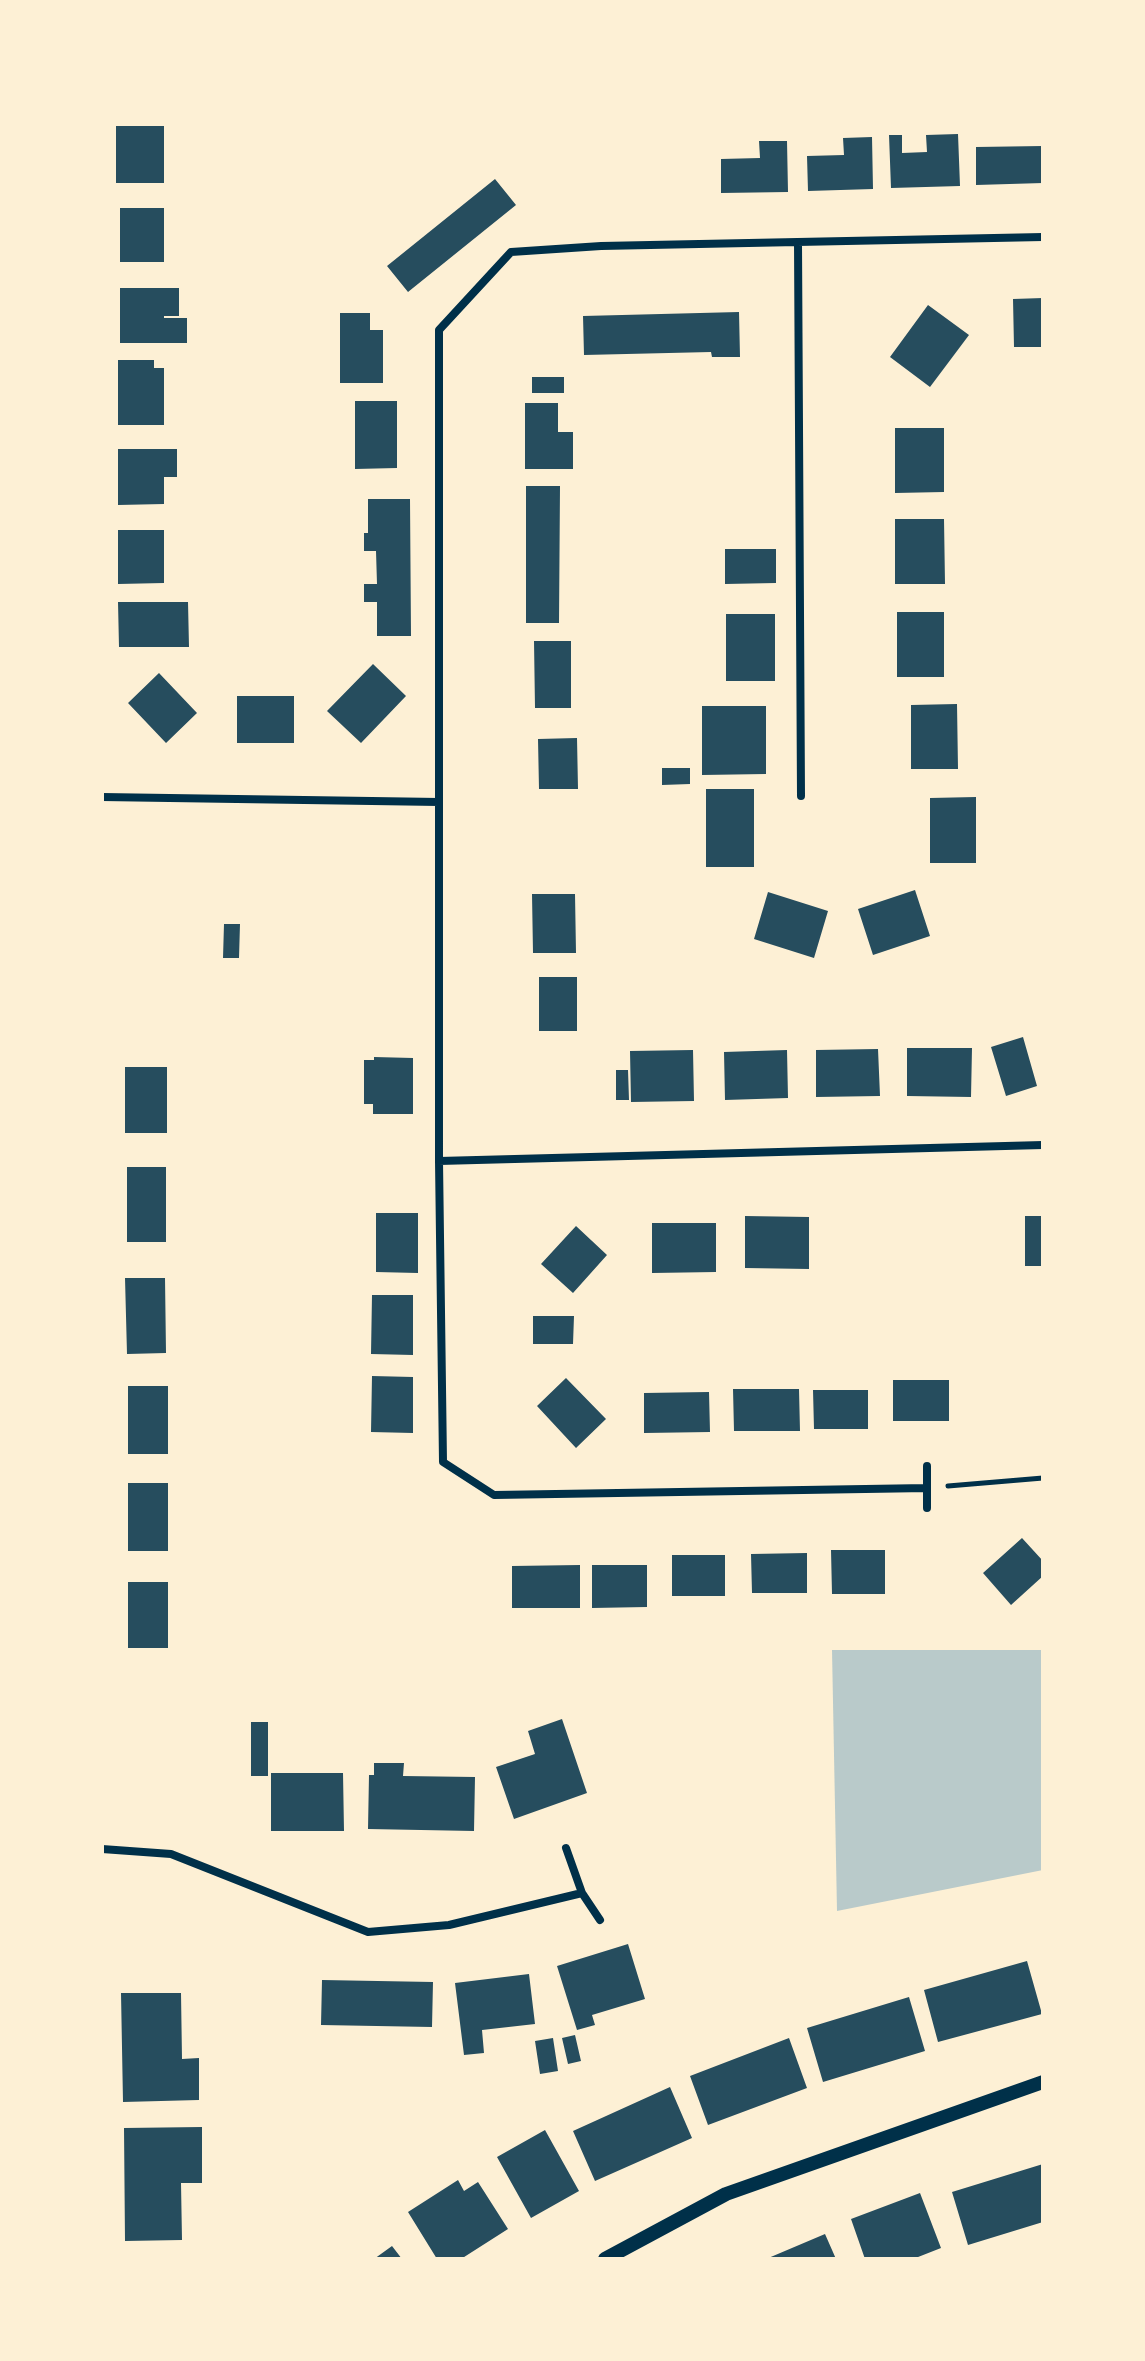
<!DOCTYPE html>
<style>
body{margin:0}
#map{position:relative;width:1145px;height:2361px;overflow:hidden;background:#fdf0d5;font-family:"Alegreya Sans",sans-serif}
canvas{display:block}
.frame{position:absolute;inset:0;border:104px solid #fdf0d5;pointer-events:none}
</style>
<div id="map">
<canvas width="1145" height="2361"></canvas>
<div class="frame"></div>
</div>
<script>
const c = document.querySelector('canvas').getContext('2d');
c.lineJoin = 'round';
function paint(path, color) {
  c.fillStyle = color;
  c.fill(path, 'evenodd');
}
function shape(rows) {
  const path = new Path2D();
  for (const r of rows) {
    path.moveTo(r[0], r[1]);
    for (let i = 2; i < r.length; i += 2) path.lineTo(r[i], r[i + 1]);
  }
  return path;
}
function stroke(path, color, width, dash) {
  c.strokeStyle = color;
  c.lineWidth = width;
  c.lineCap = dash ? 'butt' : 'round';
  c.setLineDash(dash || []);
  c.stroke(path);
}
paint(shape([
 [832,1650,1043,1650,1043,1870,837,1911]
]), '#b9caca');
paint(shape([
 [116,126,164,126,164,183,116,183],
 [958,134,960,186,891,188,889,135,902,135,902,153,927,152,926,135],
 [872,137,873,189,808,191,807,156,844,155,843,138],
 [759,141,787,141,788,192,721,193,721,159,760,158],
 [1043,146,1043,183,976,185,976,147],
 [495,179,516,205,408,292,387,266],
 [120,208,164,208,164,262,120,262],
 [120,288,179,288,179,316,164,316,164,318,187,318,187,343,120,343],
 [1043,298,1043,347,1014,347,1013,299],
 [928,305,969,335,930,387,890,357],
 [739,312,740,357,712,357,711,352,584,355,583,316],
 [340,313,370,313,370,330,383,330,383,383,340,383],
 [118,360,154,360,154,368,164,368,164,425,118,425],
 [532,377,564,377,564,393,532,393],
 [355,401,397,401,397,468,355,469],
 [525,403,558,403,558,432,573,432,573,469,525,469],
 [895,428,944,428,944,492,895,493],
 [118,449,177,449,177,477,164,477,164,504,118,505],
 [526,486,560,486,559,623,526,623],
 [368,499,410,499,411,636,377,636,377,602,364,602,364,584,377,584,376,551,364,551,364,533,368,533],
 [895,519,944,519,945,584,895,584],
 [118,530,164,530,164,583,118,584],
 [725,549,776,549,776,583,725,584],
 [118,602,188,602,189,647,119,647],
 [897,612,944,612,944,677,897,677],
 [726,614,775,614,775,681,726,681],
 [534,641,571,641,571,708,535,708],
 [373,664,406,696,361,743,327,711],
 [159,673,197,713,166,743,128,703],
 [237,696,294,696,294,743,237,743],
 [957,704,958,769,911,769,911,705],
 [702,706,766,706,766,774,702,775],
 [577,738,578,789,539,789,538,739],
 [662,768,690,768,690,784,662,785],
 [706,789,754,789,754,867,706,867],
 [976,797,976,863,930,863,930,798],
 [915,890,930,936,873,955,858,909],
 [768,892,828,911,814,958,754,939],
 [532,894,575,894,576,953,533,953],
 [224,924,240,924,239,958,223,958],
 [539,977,577,977,577,1031,539,1031],
 [1023,1037,1037,1086,1006,1096,991,1047],
 [907,1048,972,1048,971,1097,907,1096],
 [878,1049,880,1096,816,1097,816,1050],
 [693,1050,694,1101,631,1102,630,1051],
 [787,1050,788,1098,725,1100,724,1052],
 [374,1057,413,1058,413,1114,373,1114,373,1104,364,1104,364,1060,374,1060],
 [125,1067,167,1067,167,1133,125,1133],
 [616,1070,628,1070,629,1100,616,1100],
 [127,1167,166,1167,166,1242,127,1242],
 [376,1213,418,1213,418,1273,376,1272],
 [745,1216,809,1217,809,1269,745,1268],
 [1025,1216,1043,1216,1043,1266,1025,1266],
 [652,1223,716,1223,716,1272,652,1273],
 [576,1226,607,1255,573,1293,541,1264],
 [125,1278,165,1278,166,1353,127,1354],
 [372,1295,413,1295,413,1355,371,1354],
 [533,1316,574,1316,573,1344,533,1344],
 [372,1376,413,1377,413,1433,371,1432],
 [566,1378,606,1419,576,1448,537,1406],
 [893,1380,949,1380,949,1421,893,1421],
 [128,1386,168,1386,168,1454,128,1454],
 [733,1389,799,1389,800,1431,734,1431],
 [813,1390,868,1390,868,1429,814,1429],
 [709,1392,710,1432,644,1433,644,1393],
 [128,1483,168,1483,168,1551,128,1551],
 [1022,1538,1043,1561,1043,1576,1011,1605,983,1573],
 [831,1550,885,1550,885,1594,832,1594],
 [807,1553,807,1593,752,1593,751,1554],
 [672,1555,725,1555,725,1596,672,1596],
 [580,1565,580,1608,512,1608,512,1566],
 [592,1565,647,1565,647,1607,592,1608],
 [128,1582,168,1582,168,1648,128,1648],
 [562,1719,587,1793,514,1819,496,1767,535,1754,528,1731],
 [251,1722,268,1722,268,1776,251,1776],
 [374,1763,404,1763,403,1776,475,1777,474,1831,368,1829,369,1775,374,1775],
 [271,1773,343,1773,344,1831,271,1831],
 [628,1944,645,1999,592,2015,595,2025,577,2030,557,1966],
 [1027,1961,1042,2014,938,2042,924,1990],
 [529,1974,535,2024,482,2030,484,2053,464,2055,455,1983],
 [322,1980,433,1982,432,2027,321,2025],
 [121,1993,181,1993,182,2059,199,2058,199,2100,123,2102],
 [909,1997,925,2051,823,2082,807,2028],
 [575,2035,581,2061,568,2064,562,2038],
 [553,2038,558,2071,540,2074,535,2041],
 [789,2038,807,2088,708,2125,690,2076],
 [670,2087,692,2138,595,2181,573,2131],
 [202,2127,202,2183,181,2183,182,2240,125,2241,124,2128],
 [545,2130,579,2191,531,2218,497,2157],
 [1043,2164,1043,2222,968,2245,952,2192],
 [458,2180,464,2191,478,2182,508,2229,461,2259,437,2259,408,2212],
 [920,2193,941,2248,913,2259,865,2259,851,2219],
 [825,2234,836,2259,766,2259],
 [392,2246,402,2259,374,2259]
]), '#264d5e');
stroke(shape([
 [948,1486,1043,1478]
]), '#003049', 5);
stroke(shape([
 [798,242,801,796],
 [102,797,439,802],
 [439,1161,1043,1145],
 [927,1466,927,1508],
 [927,1488,494,1495,443,1462,439,1161,439,330,511,252,601,246,1043,237],
 [566,1848,582,1893,600,1920],
 [102,1849,171,1854,368,1932,449,1925,582,1893]
]), '#003049', 8);
stroke(shape([
 [605,2259,726,2194,1043,2082]
]), '#003049', 14);
</script>
